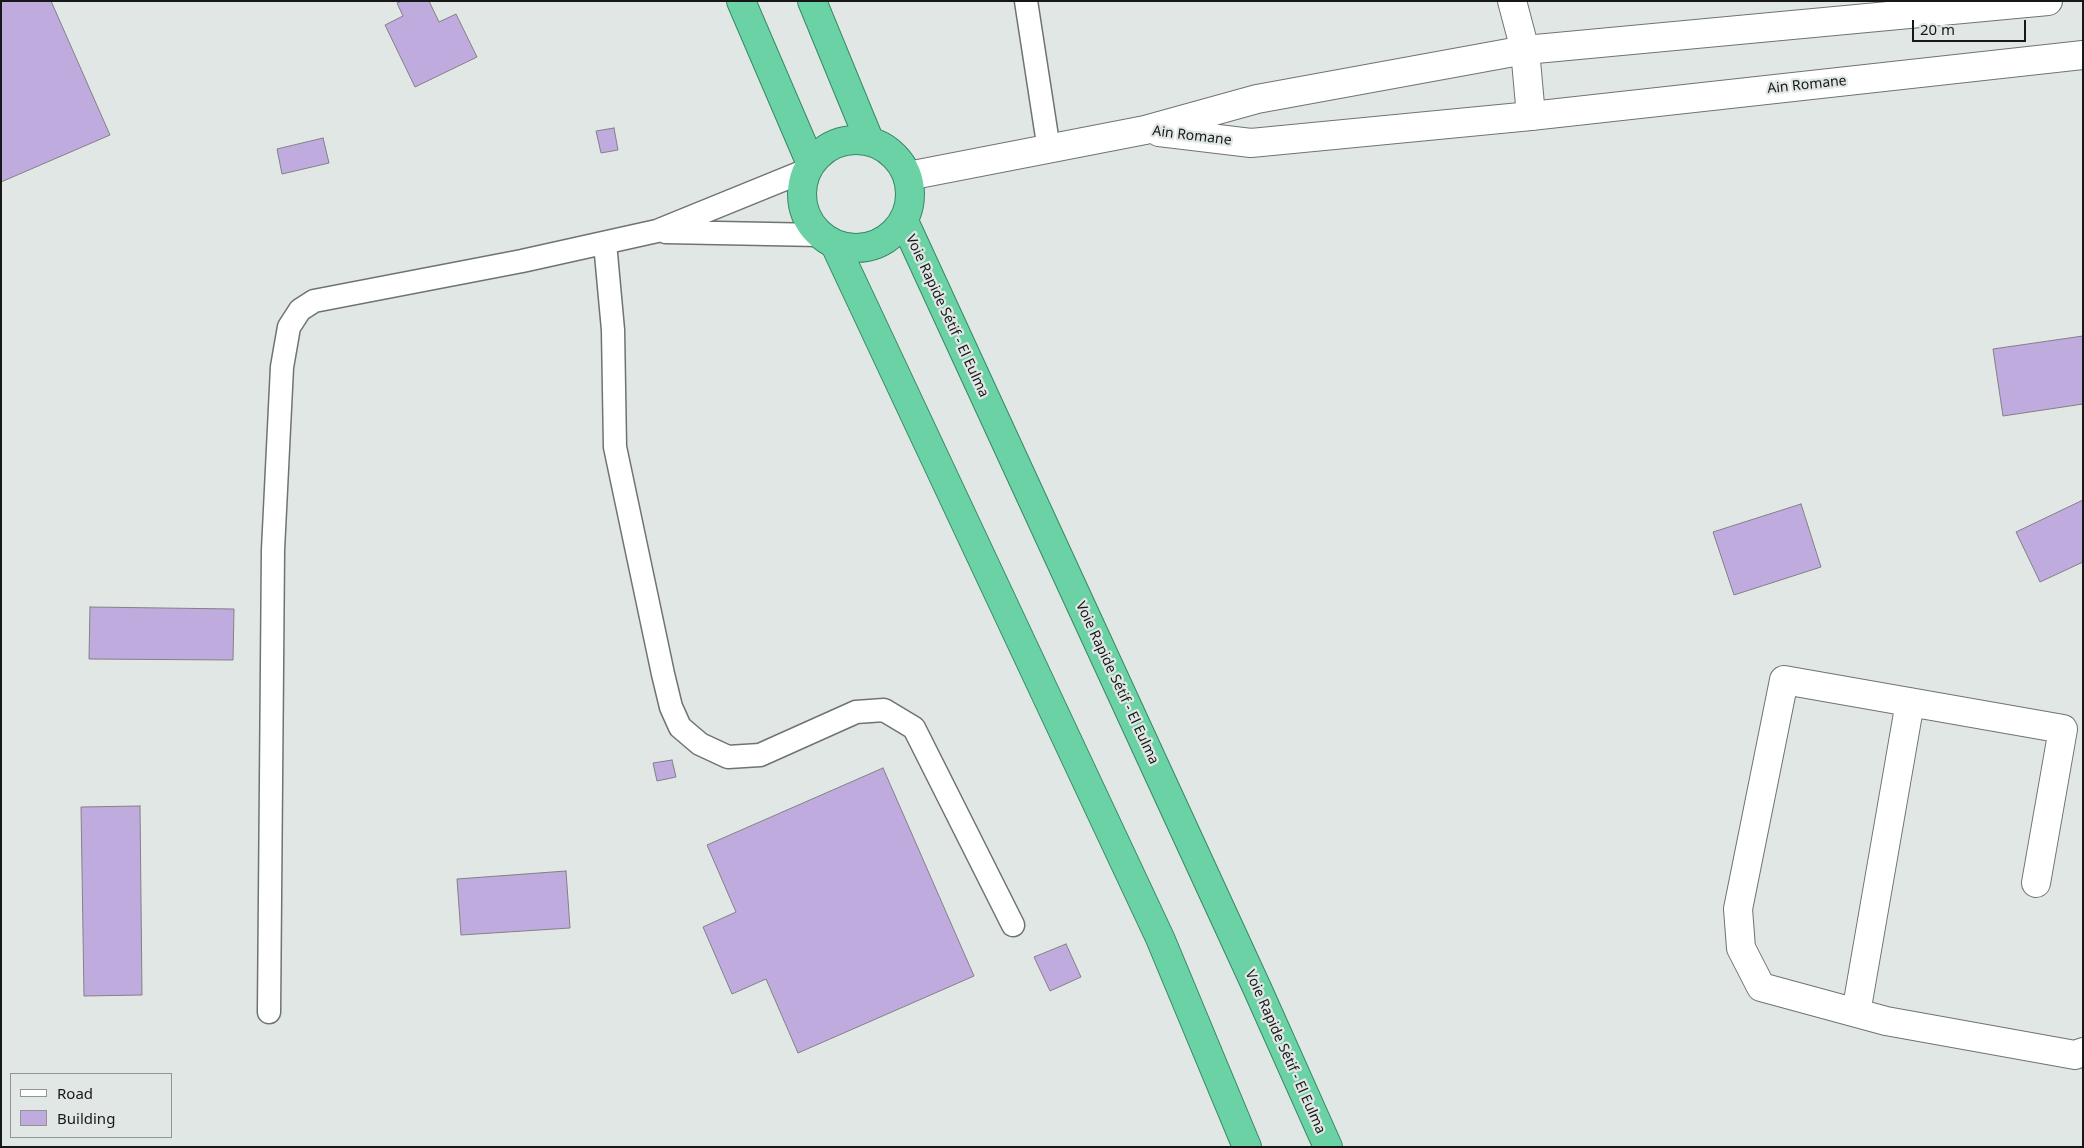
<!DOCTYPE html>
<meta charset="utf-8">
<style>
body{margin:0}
#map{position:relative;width:2084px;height:1148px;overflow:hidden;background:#e1e7e4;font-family:"Noto Sans",sans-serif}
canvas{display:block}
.frame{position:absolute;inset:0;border:2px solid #161817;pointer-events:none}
.legend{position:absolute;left:10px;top:1073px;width:162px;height:65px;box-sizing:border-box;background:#e1e7e4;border:1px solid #909492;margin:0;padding:6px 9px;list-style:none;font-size:15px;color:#161817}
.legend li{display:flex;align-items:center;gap:10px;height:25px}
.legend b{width:25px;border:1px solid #909492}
.scale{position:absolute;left:1912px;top:20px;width:114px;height:22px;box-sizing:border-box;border:2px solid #161817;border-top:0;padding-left:6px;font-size:15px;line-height:18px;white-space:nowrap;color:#161817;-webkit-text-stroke:4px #e1e7e4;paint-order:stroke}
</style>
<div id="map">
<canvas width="2084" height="1148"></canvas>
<div class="frame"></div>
<ul class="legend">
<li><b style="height:6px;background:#fff"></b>Road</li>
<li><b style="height:14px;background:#c0abdf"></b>Building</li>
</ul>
<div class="scale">20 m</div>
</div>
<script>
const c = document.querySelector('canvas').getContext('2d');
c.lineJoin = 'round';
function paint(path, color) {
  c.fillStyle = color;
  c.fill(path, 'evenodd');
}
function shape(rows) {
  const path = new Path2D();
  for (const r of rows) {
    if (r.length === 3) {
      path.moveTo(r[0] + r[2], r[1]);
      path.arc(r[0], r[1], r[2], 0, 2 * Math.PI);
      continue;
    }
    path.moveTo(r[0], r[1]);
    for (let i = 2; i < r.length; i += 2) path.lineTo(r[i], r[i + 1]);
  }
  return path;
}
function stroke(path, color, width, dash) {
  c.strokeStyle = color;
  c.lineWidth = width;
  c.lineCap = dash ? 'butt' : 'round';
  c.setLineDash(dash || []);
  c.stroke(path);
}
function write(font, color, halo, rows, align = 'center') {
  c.font = font + ' "Noto Sans",sans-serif';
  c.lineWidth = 4.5;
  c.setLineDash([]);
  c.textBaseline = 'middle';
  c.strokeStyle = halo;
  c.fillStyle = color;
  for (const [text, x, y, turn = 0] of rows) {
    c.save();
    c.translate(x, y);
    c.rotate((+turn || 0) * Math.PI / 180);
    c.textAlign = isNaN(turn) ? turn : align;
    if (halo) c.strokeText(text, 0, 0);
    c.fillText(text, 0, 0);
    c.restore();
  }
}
const building = shape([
 [1,1,51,1,110,135,1,182,1,1],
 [402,1,429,1,439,22,456,14,477,57,415,87,385,25,403,16,397,3,402,1],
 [614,128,618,150,601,153,596,131,614,128],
 [323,138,329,163,282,174,277,149,323,138],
 [2083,336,2083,404,2003,416,1993,349,2083,336],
 [2083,500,2083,562,2040,582,2016,532,2083,500],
 [1801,504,1821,567,1734,595,1713,532,1801,504],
 [90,607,234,609,233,660,89,659,90,607],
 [672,760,676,777,657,781,653,763,672,760],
 [883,768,974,976,798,1053,766,979,732,994,703,927,736,912,707,845,883,768],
 [140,806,142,995,84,996,81,807,140,806],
 [566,871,570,928,461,935,457,879,566,871],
 [1066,944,1081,977,1050,991,1034,957,1066,944]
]);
paint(building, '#c0abdf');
stroke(building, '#828085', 1);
const service = shape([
 [1026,1,1049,150],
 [666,232,820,235],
 [605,243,613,330,615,447,663,674,671,707,680,727,700,744,728,757,760,755,856,712,884,710,914,728,1013,925],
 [269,1012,273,550,282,367,289,327,300,310,314,301,522,261,657,231,807,170]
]);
const minor = shape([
 [1512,1,1525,50,1531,116],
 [2036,883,2063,729,1784,680,1738,909,1741,948,1761,987,1886,1021,2075,1055,2083,1052],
 [1856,1013,1910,702]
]);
const tertiary = shape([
 [1159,132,1251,143,1531,116,2083,55],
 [908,176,1145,130,1257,99,1525,50,2048,1]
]);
const trunk = shape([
 [741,1,811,164],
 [812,1,870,142],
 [856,194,54],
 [904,221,1257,988,1328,1147],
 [835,245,1160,938,1247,1147]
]);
stroke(service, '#6e7471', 25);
stroke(minor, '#6e7471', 30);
stroke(tertiary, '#6e7471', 30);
stroke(trunk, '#358964', 30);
stroke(service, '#fff', 22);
stroke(minor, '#fff', 28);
stroke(tertiary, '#fff', 28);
stroke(trunk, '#6ad2a4', 28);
write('14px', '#161817', '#e1e7e4', [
 ["Ain Romane",1807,85,-6],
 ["Ain Romane",1192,136,7],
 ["Voie Rapide Sétif - El Eulma",947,316,65],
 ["Voie Rapide Sétif - El Eulma",1117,683,65],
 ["Voie Rapide Sétif - El Eulma",1285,1052,66]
]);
</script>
